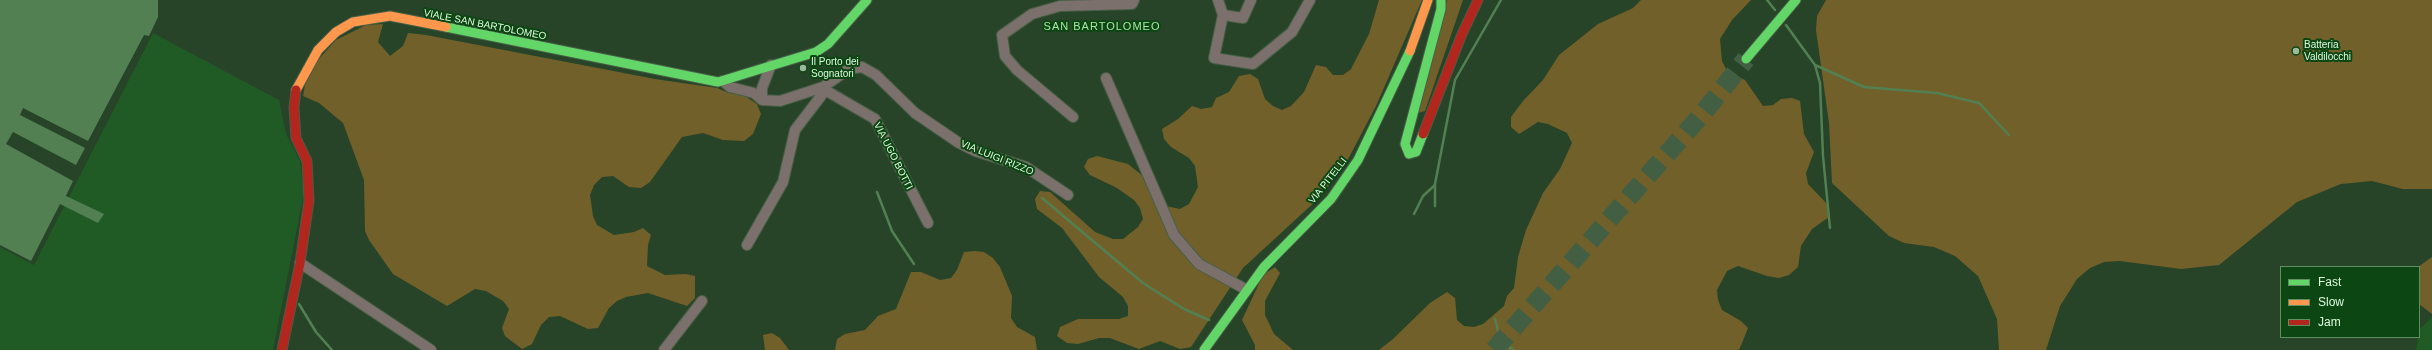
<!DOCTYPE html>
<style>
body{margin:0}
#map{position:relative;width:2432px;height:350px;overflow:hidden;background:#274428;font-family:Helvetica,sans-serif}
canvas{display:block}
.legend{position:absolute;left:2280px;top:266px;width:140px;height:72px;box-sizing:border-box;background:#0c4612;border:1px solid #608e63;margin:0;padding:5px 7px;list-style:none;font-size:12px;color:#ddfadc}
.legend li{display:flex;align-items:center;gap:8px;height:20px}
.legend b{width:20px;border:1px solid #608e63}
</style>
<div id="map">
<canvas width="2432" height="350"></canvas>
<ul class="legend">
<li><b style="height:5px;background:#63d668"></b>Fast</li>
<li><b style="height:5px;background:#ff974d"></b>Slow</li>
<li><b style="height:5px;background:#b3261e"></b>Jam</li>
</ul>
</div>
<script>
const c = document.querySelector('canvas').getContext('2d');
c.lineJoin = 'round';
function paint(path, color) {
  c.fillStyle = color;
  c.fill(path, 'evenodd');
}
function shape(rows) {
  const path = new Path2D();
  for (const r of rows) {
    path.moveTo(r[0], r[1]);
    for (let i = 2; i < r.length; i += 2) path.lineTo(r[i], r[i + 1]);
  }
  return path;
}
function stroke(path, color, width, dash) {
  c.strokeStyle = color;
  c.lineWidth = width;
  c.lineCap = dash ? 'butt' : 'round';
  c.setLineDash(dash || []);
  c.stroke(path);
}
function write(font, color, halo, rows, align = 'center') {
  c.font = font + ' Helvetica,sans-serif';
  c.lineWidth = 4;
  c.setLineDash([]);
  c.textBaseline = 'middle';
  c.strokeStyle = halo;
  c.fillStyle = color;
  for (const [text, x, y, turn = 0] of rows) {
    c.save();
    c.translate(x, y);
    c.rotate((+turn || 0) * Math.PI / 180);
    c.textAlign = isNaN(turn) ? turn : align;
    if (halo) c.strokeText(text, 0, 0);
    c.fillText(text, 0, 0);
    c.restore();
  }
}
paint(shape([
 [153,33,279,100,286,134,300,161,304,193,273,350,0,350,0,247,34,265],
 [2432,317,2432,350,2416,350,2420,329]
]), '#205a24');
paint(shape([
 [1379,0,1422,0,1376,106,1345,165,1319,198,1243,268,1191,347,1180,349,1160,341,1139,349,1110,338,1099,338,1078,344,1067,343,1057,336,1060,327,1078,319,1119,319,1128,316,1128,306,1123,297,1099,277,1062,228,1037,209,1035,199,1040,191,1050,192,1095,232,1113,239,1123,239,1138,227,1143,219,1140,208,1134,200,1117,188,1090,175,1084,167,1088,159,1097,156,1128,164,1144,177,1161,205,1180,209,1189,204,1198,187,1195,166,1189,158,1171,147,1164,139,1162,129,1178,119,1192,106,1201,109,1212,107,1216,98,1229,92,1239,76,1250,74,1258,79,1265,99,1273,106,1282,110,1291,106,1304,92,1316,65,1326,67,1333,75,1343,75,1351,69,1369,34],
 [1447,0,1463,0,1425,111,1418,113],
 [1641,0,1751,0,1732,20,1720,39,1722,61,1727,71,1745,80,1763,106,1773,105,1781,99,1792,98,1800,101,1804,134,1814,152,1806,173,1808,184,1829,206,1829,217,1812,229,1801,246,1798,267,1789,275,1779,278,1767,276,1738,266,1727,271,1717,290,1718,300,1722,310,1741,321,1748,328,1740,348,1738,350,1379,350,1393,339,1430,303,1447,292,1455,298,1457,320,1464,326,1474,327,1483,324,1504,306,1507,296,1514,288,1518,257,1526,230,1543,193,1560,169,1572,143,1567,133,1548,124,1538,122,1519,134,1511,127,1511,117,1523,101,1543,80,1559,55,1598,24,1633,8],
 [1826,0,2432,0,2432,189,2403,189,2372,181,2341,184,2297,202,2219,265,2181,269,2120,261,2104,262,2090,268,2077,279,2060,306,2046,350,1999,350,1997,319,1978,276,1955,256,1934,247,1904,243,1889,236,1832,183,1829,123,1816,30,1817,16],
 [383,24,378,42,390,56,403,46,408,33,426,35,655,79,717,88,729,93,742,94,757,104,761,114,753,134,744,141,723,140,703,133,682,137,650,182,641,188,629,187,613,176,602,177,594,185,590,195,593,216,597,225,614,235,634,232,643,228,651,235,648,245,647,266,665,275,686,274,695,276,695,298,687,306,648,293,626,297,617,301,609,308,598,328,588,329,560,316,549,317,541,325,532,344,522,349,505,336,502,328,509,309,503,301,486,291,475,289,447,306,393,274,369,240,365,231,364,180,343,123,319,103,303,96,305,85,317,61,336,40,366,25],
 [975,251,984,252,993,258,1000,267,1012,296,1011,318,1017,327,1035,337,1037,350,835,350,837,339,845,334,865,330,878,316,896,309,911,272,921,272,940,280,951,278,957,270,964,252],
 [2432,257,2432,314,2419,304,2418,267],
 [1275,267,1280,273,1265,301,1265,315,1274,334,1293,350,1255,350,1255,345,1242,320,1263,275],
 [772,333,780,338,789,350,765,350,763,335]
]), '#72602b');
paint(shape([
 [0,0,158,0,158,17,149,36,144,35,88,141,23,108,20,115,85,148,76,165,13,132,6,144,73,181,66,196,104,214,98,223,60,204,31,261,0,245]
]), '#528052');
stroke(shape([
 [1767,0,1775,10],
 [1786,25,1815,65,1820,83,1823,156,1830,228],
 [1815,65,1864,87,1937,93,1979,103,2009,135],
 [877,192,892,231,914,264],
 [1042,198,1143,283,1184,309,1209,320],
 [1435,206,1435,184,1455,80,1501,0],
 [1414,214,1423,196,1435,185],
 [299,304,316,332,332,350],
 [1495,319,1500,338,1513,350]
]), '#528052', 2.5);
stroke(shape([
 [1494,350,1704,112,1746,59]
]), '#425f43', 19, [19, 10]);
const street = shape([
 [1218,0,1223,15,1243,18,1251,0],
 [1223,15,1214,58,1253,64,1292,32,1310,0],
 [1106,78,1174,235,1199,264,1247,290],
 [723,81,730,87,754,93,762,100,780,101,823,87,849,69,862,67,876,75,915,113,959,143,975,151,1026,167,1068,195],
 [825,90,875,119,928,223],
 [762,100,762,88,771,65],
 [1073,117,1017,70,1005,56,1002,35,1032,14,1060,6,1132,4,1134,0],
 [747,245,783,182,795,130,821,96,825,90,823,87],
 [300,263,431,350],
 [664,350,702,301]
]);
const fast = shape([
 [446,27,718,82,816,52,828,44,867,0],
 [1746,59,1796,0],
 [1423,134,1416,152,1409,154,1405,144,1441,9,1441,0],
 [1204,350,1264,267,1331,199,1358,160,1410,51]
]);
const slow = shape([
 [1410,51,1428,0],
 [296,90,318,50,336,32,353,22,390,16,446,27]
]);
const jam = shape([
 [1423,134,1462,34,1478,0],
 [282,350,300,263,309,201,307,161,296,138,294,108,296,90]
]);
stroke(street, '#475f47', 12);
stroke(fast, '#475f47', 11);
stroke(slow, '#475f47', 11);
stroke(jam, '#475f47', 11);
stroke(street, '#7b706b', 10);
stroke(fast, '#63d668', 9);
stroke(slow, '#ff974d', 9);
stroke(jam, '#b3261e', 9);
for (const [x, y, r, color] of [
 [2296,51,4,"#9dba9d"],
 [803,68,4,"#9dba9d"]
]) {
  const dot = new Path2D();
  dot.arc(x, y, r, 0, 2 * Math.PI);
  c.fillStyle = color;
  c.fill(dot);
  stroke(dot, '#0c4612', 1.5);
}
write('10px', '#ddfadc', '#0c4612', [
 ["VIALE SAN BARTOLOMEO",485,25,11],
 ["VIA UGO BOTTI",893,156,63],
 ["VIA LUIGI RIZZO",997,158,22],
 ["VIA PITELLI",1328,181,-52]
]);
write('10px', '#ddfadc', '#0c4612', [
 ["Batteria",2304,45],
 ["Valdilocchi",2304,57],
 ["Il Porto dei",811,62],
 ["Sognatori",811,74]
], 'left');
c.letterSpacing = '1px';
write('11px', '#a8e3a8', '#0c4612', [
 ["SAN BARTOLOMEO",1102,27]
]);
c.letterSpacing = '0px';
</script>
